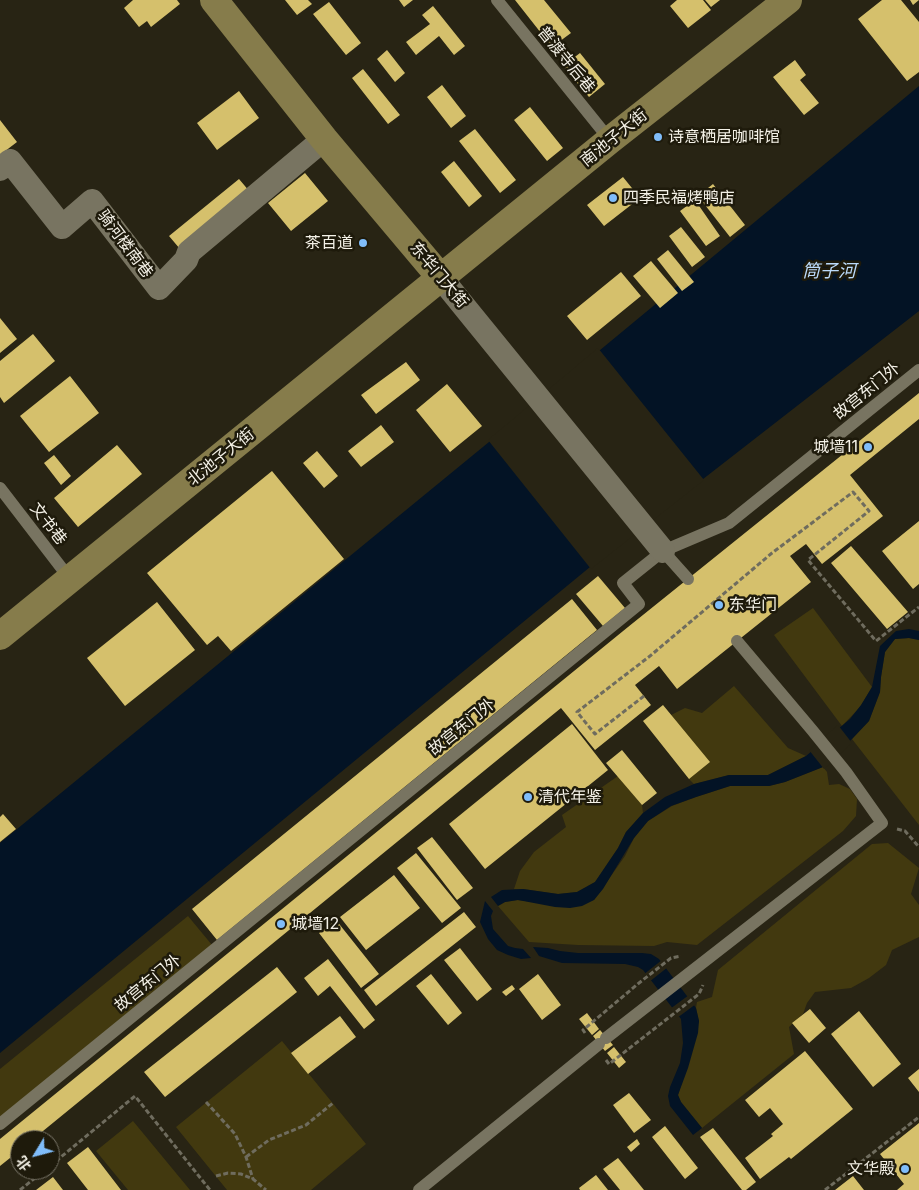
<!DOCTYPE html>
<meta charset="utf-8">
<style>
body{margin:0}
#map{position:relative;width:919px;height:1190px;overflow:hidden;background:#282414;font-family:Inter,"Noto Sans SC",sans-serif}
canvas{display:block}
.north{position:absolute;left:10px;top:1130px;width:50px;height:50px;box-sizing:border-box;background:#1e1a0b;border:1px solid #747063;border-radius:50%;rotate:233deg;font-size:14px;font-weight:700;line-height:20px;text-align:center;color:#f4f1e7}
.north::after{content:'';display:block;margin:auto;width:18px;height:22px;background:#80bdfa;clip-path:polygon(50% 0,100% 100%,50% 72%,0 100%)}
</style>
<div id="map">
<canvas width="919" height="1190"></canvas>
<div class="north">北</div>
</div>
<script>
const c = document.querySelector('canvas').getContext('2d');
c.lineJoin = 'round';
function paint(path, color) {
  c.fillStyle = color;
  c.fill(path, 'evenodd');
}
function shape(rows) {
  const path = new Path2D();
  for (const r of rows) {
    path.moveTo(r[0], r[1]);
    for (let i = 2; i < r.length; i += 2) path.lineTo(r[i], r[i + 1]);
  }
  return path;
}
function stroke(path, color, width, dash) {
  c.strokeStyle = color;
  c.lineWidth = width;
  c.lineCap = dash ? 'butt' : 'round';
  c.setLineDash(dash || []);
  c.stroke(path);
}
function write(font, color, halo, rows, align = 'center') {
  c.font = font + ' Inter,"Noto Sans SC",sans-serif';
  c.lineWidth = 5;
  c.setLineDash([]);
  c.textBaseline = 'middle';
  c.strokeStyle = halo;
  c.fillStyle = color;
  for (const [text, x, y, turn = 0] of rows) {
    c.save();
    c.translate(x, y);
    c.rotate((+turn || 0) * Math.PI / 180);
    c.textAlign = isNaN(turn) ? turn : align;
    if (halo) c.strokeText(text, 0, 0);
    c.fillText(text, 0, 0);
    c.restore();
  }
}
paint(shape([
 [813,608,872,687,861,706,842,726,774,635],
 [909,638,919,640,919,825,852,739,869,721,880,692,881,677,885,652,895,639],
 [734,686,788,748,806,756,768,775,729,775,694,784,689,779,671,715,685,708,702,713],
 [823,767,827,772,829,785,839,784,850,789,857,799,856,816,843,831,697,945,667,942,654,946,578,945,529,942,498,906,505,902,517,900,535,902,594,900,625,856,634,838,648,821,672,806,696,797,730,786,769,786,785,782],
 [618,776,642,805,643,813,626,832,618,848,595,882,577,892,558,894,523,889,514,889,520,871,534,852,566,827,562,815],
 [888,843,919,868,911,894,919,905,919,937,892,950,886,965,869,978,851,988,815,992,807,1003,803,1014,789,1027,794,1054,702,1128,681,1102,678,1095,699,1021,696,1008,697,1002,712,997,718,970,872,844],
 [188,916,212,945,0,1118,0,1069],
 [282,1041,366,1144,311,1190,227,1190,176,1127],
 [133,1121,190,1190,128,1190,96,1151]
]), '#42390f');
paint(shape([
 [919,86,919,311,590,567,0,1053,0,843,489,442],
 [909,629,919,631,919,640,909,638,895,639,885,652,881,677,880,692,869,721,852,739,823,767,785,782,769,786,730,786,696,797,671,806,648,821,634,838,603,889,594,900,582,906,570,908,555,907,518,900,505,902,498,906,491,897,502,890,523,889,558,894,577,892,595,882,618,848,626,832,643,813,665,797,694,784,729,775,768,775,806,756,850,719,861,705,872,687,880,646,896,631],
 [485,901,493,911,491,916,493,929,508,946,515,948,523,949,531,958,521,959,508,955,497,950,488,939,480,922],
 [533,947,548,948,560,951,578,953,642,953,651,954,659,959,696,1008,699,1021,698,1033,688,1068,678,1095,681,1102,702,1128,693,1135,670,1106,668,1096,670,1087,680,1063,683,1043,681,1019,643,970,638,967,625,964,562,963,539,956]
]), '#031325');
paint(shape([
 [598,348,704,480,591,569,488,440],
 [838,725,852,743,824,769,809,750],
 [662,960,668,967,649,982,643,975],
 [689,995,696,1004,677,1018,670,1009]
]), '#282414');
paint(shape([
 [133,0,177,0,180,4,151,27,147,21,139,27,124,8],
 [285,0,308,0,312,4,297,15],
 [399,0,413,0,404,7],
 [515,0,544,0,571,33,552,47],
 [677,0,703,0,711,10,688,28,670,6],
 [705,0,720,0,711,7],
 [882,0,901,0,919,22,919,72,907,81,858,19],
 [910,0,919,0,913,5],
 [329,2,361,43,346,55,313,14],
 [433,6,465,46,454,55,439,36,416,55,406,42,430,24,422,15],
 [387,50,405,73,395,82,377,59],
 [580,53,605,84,589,97,563,66],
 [795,60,806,75,800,80,819,103,804,115,773,77],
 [363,69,400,115,388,124,352,78],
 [442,85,466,116,451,128,427,97],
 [239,91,259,118,217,150,197,123],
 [530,107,563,148,547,161,514,120],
 [0,120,17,142,0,155],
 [475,129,516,180,500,193,459,141],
 [454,161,482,196,469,207,441,172],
 [305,173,328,201,291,231,268,203],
 [623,177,640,198,604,226,587,205],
 [239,179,250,192,180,249,169,236],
 [713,184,745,225,730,237,698,196],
 [695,200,720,236,706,246,680,211],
 [681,227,705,257,692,267,669,236],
 [668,250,694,282,682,291,657,259],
 [651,261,678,293,660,308,633,276],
 [621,272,641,296,587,340,567,316],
 [0,318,17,339,0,353],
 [33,334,55,361,4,403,0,397,0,361],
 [406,362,420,380,376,414,361,395],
 [70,376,99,413,49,452,20,416],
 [447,384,482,426,450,452,416,410],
 [919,393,919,419,850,475,883,516,822,564,806,544,790,556,811,582,677,689,659,666,635,685,651,705,595,750,561,708,32,1140,20,1140,20,1150,0,1166,0,1139,628,627],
 [381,425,394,442,361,467,348,451],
 [117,445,142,474,78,527,54,498],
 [317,451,338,476,324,488,303,463],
 [54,455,71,476,61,485,44,463],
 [272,471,344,559,231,651,218,636,207,645,147,573],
 [919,521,919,584,913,589,882,551],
 [851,546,908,612,887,629,831,563],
 [598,576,625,608,603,626,576,594],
 [572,599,597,630,217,940,192,909],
 [157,602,195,650,125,706,87,658],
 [663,705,710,762,689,779,643,721],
 [572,724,608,770,485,869,449,824],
 [622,750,657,793,642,805,606,763],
 [3,814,16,829,0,842,0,817],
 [432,837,473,888,457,900,417,848],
 [416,853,461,908,442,923,397,868],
 [394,875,420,908,366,950,340,917],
 [464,912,476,927,376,1006,364,990],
 [336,920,379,974,361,988,319,933],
 [460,948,492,989,477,1001,444,960],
 [328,959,375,1020,364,1029,330,986,318,996,304,978],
 [277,967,297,992,165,1097,144,1072],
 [431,974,462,1013,448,1025,416,986],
 [538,974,561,1005,542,1020,519,989],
 [512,985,515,989,506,996,502,992],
 [810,1009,826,1028,809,1043,792,1023],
 [859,1011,901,1064,873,1087,831,1034],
 [587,1013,599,1029,592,1035,579,1019],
 [340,1016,356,1037,308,1074,291,1053],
 [600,1030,613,1045,605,1051,593,1036],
 [614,1047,626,1062,619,1068,607,1053],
 [805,1051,853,1109,791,1159,789,1157,760,1179,745,1158,773,1136,771,1134,783,1124,770,1108,759,1117,745,1100],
 [919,1069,919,1092,908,1078],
 [629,1093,651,1120,634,1133,613,1105],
 [919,1123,919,1190,897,1190,904,1184,880,1154],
 [665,1126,698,1168,685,1179,652,1137],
 [713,1128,756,1182,746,1190,742,1190,700,1137],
 [637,1139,640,1144,631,1152,627,1147],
 [88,1147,121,1190,88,1190,67,1163],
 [618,1158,644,1190,620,1190,603,1169],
 [596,1175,608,1190,580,1190,579,1188],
 [853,1176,864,1190,835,1190],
 [53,1177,63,1190,36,1190]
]), '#d5c06c');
stroke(shape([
 [644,696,595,734,577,712,650,656,772,553,853,492,869,511,808,560,876,641,919,607],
 [897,829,905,831,919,847],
 [585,1033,583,1030,639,983,671,958,681,956],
 [606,1060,609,1064,613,1061,699,994,703,985],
 [206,1102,235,1134,246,1157,253,1179],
 [246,1157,269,1140,306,1125,333,1103],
 [50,1166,135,1096,210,1190],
 [216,1176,228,1173,241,1174,253,1179,266,1190],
 [20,1190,45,1170],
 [825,1190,919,1117]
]), '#6f6c5e', 3, [5, 2.5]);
stroke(shape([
 [497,0,610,140],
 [0,488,70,579],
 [663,551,688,579],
 [606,1038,882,823,846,772,812,730,737,641],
 [0,1124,639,604,623,583,663,551,729,523,919,370],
 [419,1190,599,1044]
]), '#787461', 12);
stroke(shape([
 [0,169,10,161,62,227,92,201,159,288,186,260,189,252,324,139],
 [441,278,663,551]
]), '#787461', 24);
stroke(shape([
 [214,0,324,139,441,278],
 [0,636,610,140,788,0]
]), '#867c4b', 28);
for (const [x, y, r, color] of [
 [658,137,5,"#80bdfa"],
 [613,198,5,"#80bdfa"],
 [363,243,5,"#80bdfa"],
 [868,447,5,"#80bdfa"],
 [719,605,5,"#80bdfa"],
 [528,797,5,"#80bdfa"],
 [281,924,5,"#80bdfa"],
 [905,1169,5,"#80bdfa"]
]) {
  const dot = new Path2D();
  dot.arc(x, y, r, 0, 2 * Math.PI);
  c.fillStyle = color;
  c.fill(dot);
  stroke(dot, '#1e1a0b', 2);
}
write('16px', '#f4f1e7', '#1e1a0b', [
 ["普渡寺后巷",566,60,51],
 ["南池子大街",614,138,-39],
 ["骑河楼南巷",125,244,53],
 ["东华门大街",439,275,50],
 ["故宫东门外",867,391,-39],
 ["北池子大街",221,457,-39],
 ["文书巷",48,524,52],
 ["故宫东门外",462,727,-39],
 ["故宫东门外",148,983,-39]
]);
write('16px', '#f4f1e7', '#1e1a0b', [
 ["诗意栖居咖啡馆",668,137],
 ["四季民福烤鸭店",623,198],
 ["茶百道",353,243,"right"],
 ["城墙11",858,447,"right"],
 ["东华门",729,605],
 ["清代年鉴",538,797],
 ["城墙12",291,924],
 ["文华殿",895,1169,"right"]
], 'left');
write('italic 18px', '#bbdafa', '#1e1a0b', [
 ["筒子河",829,272]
]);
</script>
